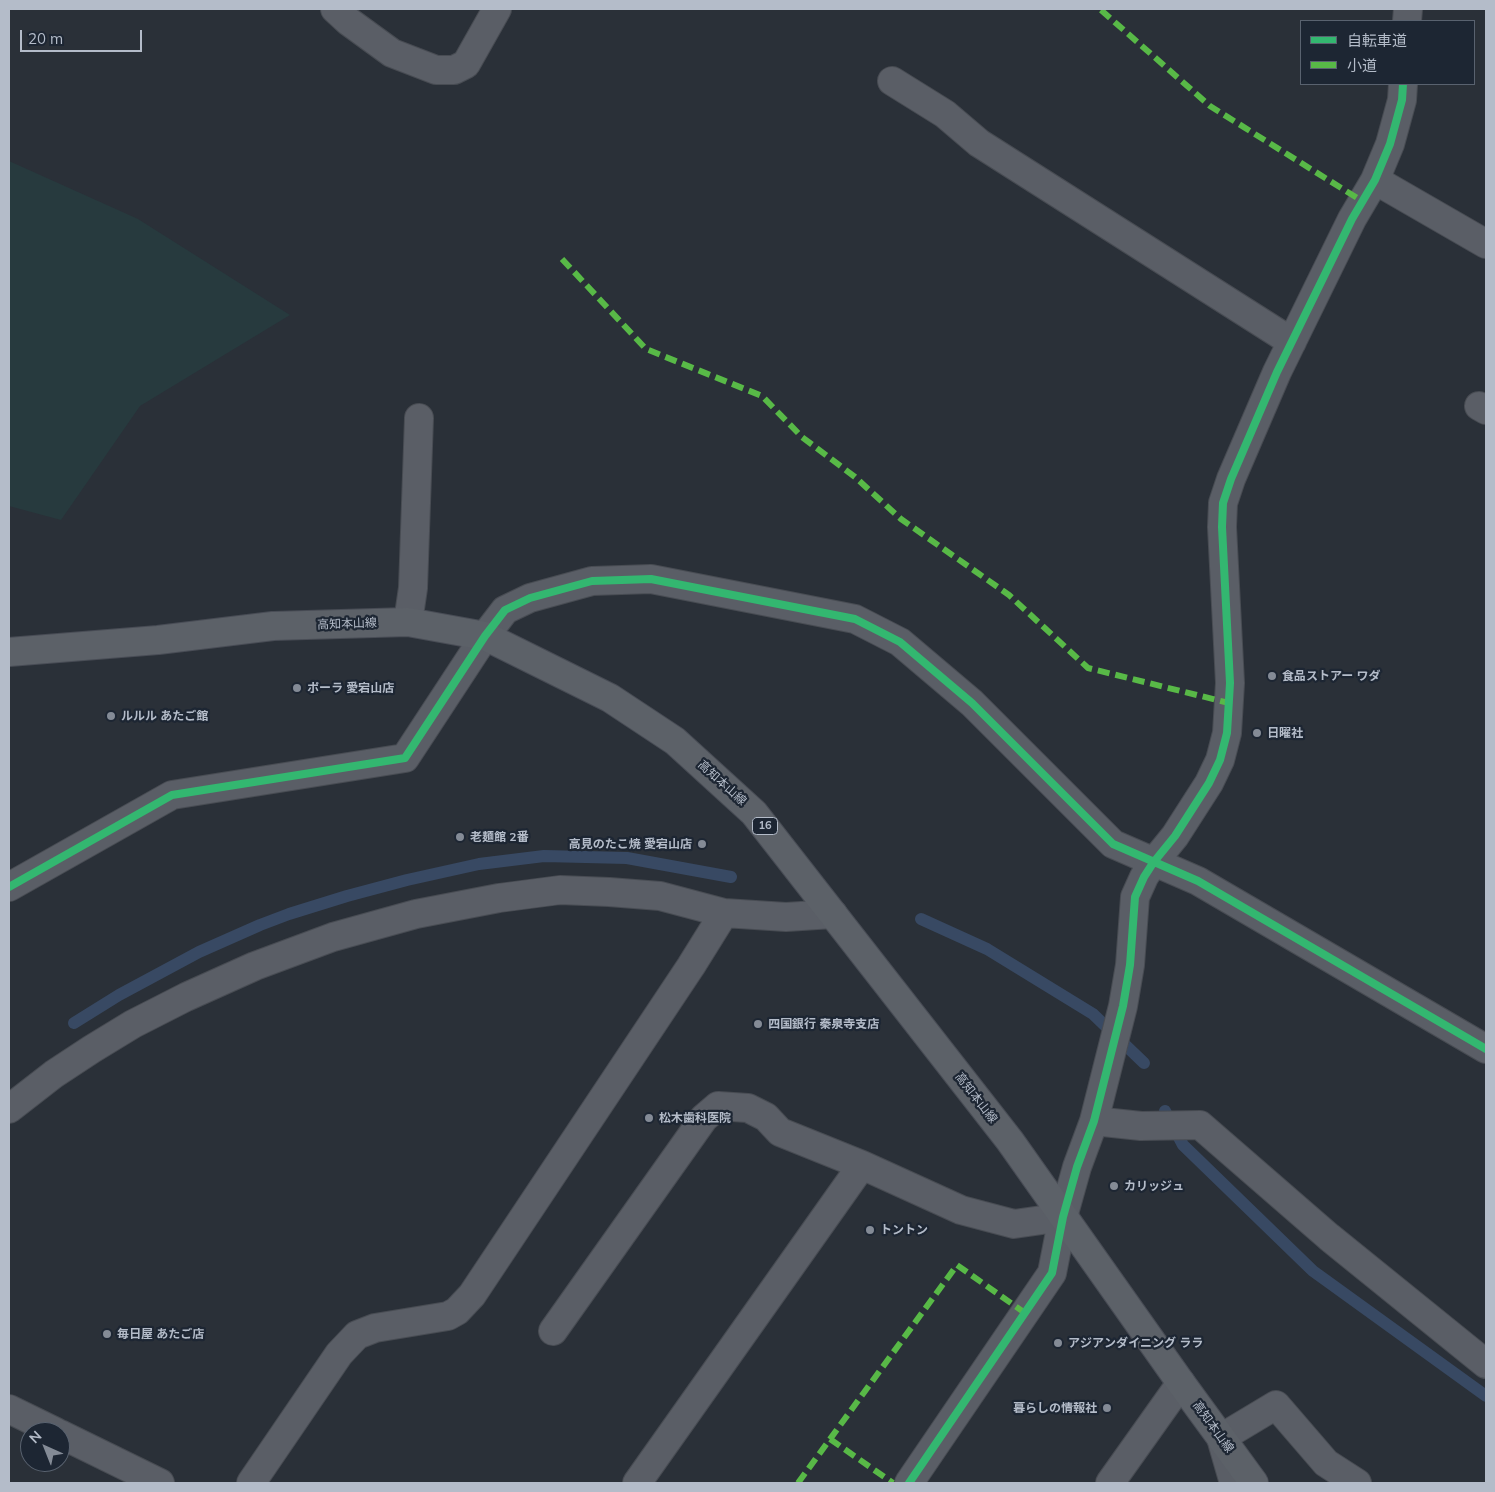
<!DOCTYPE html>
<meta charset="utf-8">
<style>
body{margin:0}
#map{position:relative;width:1495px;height:1492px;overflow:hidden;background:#2a3038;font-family:Mulish,"Noto Sans JP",sans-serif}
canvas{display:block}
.frame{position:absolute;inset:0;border:10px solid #b4bcc9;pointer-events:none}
.legend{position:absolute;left:1300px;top:20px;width:175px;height:65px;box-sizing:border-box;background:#1d2633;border:1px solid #59626f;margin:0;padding:6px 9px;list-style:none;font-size:15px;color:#b4bcc9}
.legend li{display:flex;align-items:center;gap:10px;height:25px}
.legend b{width:25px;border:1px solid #59626f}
.north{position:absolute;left:20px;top:1422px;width:50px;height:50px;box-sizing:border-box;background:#1d2633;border:1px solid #59626f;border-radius:50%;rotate:316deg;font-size:14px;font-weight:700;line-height:20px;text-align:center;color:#b4bcc9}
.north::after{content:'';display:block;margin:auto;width:18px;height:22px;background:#848b96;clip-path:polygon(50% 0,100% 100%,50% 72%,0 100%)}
.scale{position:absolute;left:20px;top:30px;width:122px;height:22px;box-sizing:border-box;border:2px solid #b4bcc9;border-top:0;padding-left:6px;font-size:15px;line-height:18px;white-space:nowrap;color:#b4bcc9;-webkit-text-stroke:4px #1d2633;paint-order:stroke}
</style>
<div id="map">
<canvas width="1495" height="1492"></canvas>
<div class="frame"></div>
<ul class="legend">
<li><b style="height:6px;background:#33b770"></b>自転車道</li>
<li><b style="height:6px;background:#58b947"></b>小道</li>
</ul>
<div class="north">N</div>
<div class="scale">20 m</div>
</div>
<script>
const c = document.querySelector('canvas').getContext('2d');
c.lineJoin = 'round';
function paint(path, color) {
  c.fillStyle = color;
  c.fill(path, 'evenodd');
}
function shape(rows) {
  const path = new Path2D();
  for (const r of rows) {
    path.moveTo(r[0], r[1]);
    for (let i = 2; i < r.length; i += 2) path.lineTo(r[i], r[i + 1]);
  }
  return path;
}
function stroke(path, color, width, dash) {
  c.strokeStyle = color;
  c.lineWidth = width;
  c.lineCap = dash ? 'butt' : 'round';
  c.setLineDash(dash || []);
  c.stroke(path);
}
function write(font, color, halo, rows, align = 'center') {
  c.font = font + ' Mulish,"Noto Sans JP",sans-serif';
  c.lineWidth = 4.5;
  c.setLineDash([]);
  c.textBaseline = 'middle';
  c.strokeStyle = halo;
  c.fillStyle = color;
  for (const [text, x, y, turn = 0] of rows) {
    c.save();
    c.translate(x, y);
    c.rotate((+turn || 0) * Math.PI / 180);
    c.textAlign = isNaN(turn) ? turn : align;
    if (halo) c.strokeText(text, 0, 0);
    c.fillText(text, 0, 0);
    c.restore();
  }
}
paint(shape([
 [9,161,138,219,290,315,140,406,61,520,9,506]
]), '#273a3e');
stroke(shape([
 [921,919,987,949,1093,1014,1144,1063],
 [74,1023,119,995,199,952,260,925,289,914,347,896,407,880,479,864,544,856,627,858,731,877],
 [1165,1111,1183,1145,1313,1271,1486,1396]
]), '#384963', 12);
const minor = shape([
 [335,9,348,21,392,53,436,70,454,70,466,64,497,9],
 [1407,21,1408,9],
 [892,81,945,114,979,143,1292,342],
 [1375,180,1486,244],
 [1479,406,1486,410],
 [408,622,413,588,419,418],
 [9,887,172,795,405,758,485,636,505,610,530,598,592,581,651,579,855,619,900,642,972,703,1113,844,1198,881,1486,1049],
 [9,1109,54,1074,92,1049,133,1024,186,997,255,966,333,937,416,914,499,898,560,890,609,892,660,896,724,913,786,917,833,914],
 [1094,1121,1141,1126,1200,1125,1329,1237,1486,1364],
 [553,1331,704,1118,718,1106,748,1108,766,1117,780,1132,862,1165,961,1210,1014,1224,1063,1217],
 [9,1409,56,1432],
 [60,1434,160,1483],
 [251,1483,339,1354,357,1335,375,1328,448,1316,457,1311,472,1295,691,966,724,913],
 [637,1483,862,1165],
 [909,1483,1052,1273,1063,1217,1077,1167,1094,1121,1123,1006,1130,965,1135,897,1144,877,1153,863,1175,836,1209,783,1220,760,1227,733,1230,683,1222,527,1223,503,1231,479,1277,372,1352,219,1375,180,1390,144,1402,100,1403,84],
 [1110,1483,1181,1383],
 [1234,1483,1221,1438,1276,1405,1326,1463,1357,1483]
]);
const primary = shape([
 [9,652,158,640,273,626,408,622,485,636,610,698,675,741,754,813,1010,1141,1181,1383,1254,1483]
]);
stroke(minor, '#484c53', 30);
stroke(primary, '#484c55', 30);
stroke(minor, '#5a5e66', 28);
stroke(primary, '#5c6168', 28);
stroke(shape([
 [1101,10,1210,106,1362,201],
 [562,259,646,349,762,396,802,437,855,477,901,519,1009,595,1088,668,1229,703],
 [830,1439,893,1483],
 [798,1483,957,1265,1025,1313]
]), '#58b947', 6, [12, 6]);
stroke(shape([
 [9,887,172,795,405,758,485,636,505,610,530,598,592,581,651,579,855,619,900,642,972,703,1113,844,1198,881,1486,1049],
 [909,1483,1052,1273,1063,1217,1077,1167,1094,1121,1123,1006,1130,965,1135,897,1144,877,1153,863,1175,836,1209,783,1220,760,1227,733,1230,683,1222,527,1223,503,1231,479,1277,372,1352,219,1375,180,1390,144,1402,100,1403,84]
]), '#33b770', 8);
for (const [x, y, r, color] of [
 [1272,676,5,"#848b96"],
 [297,688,5,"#848b96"],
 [111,716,5,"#848b96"],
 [1257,733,5,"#848b96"],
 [460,837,5,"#848b96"],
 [702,844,5,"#848b96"],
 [758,1024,5,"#848b96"],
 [649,1118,5,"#848b96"],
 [1114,1186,5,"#848b96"],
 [870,1230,5,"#848b96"],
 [107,1334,5,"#848b96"],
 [1058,1343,5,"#848b96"],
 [1107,1408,5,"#848b96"]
]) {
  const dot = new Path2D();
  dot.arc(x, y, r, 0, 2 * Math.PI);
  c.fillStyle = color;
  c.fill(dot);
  stroke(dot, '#1d2633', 2);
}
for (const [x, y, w] of [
 [765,826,25]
]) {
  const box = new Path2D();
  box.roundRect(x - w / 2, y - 8.5, w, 17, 4);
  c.fillStyle = '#1d2633';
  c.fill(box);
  stroke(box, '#b4bcc9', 1);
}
write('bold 11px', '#b4bcc9', null, [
 ["16",765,826]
]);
write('12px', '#b4bcc9', '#1d2633', [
 ["高知本山線",347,624,-2],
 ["高知本山線",722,783,42],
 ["高知本山線",976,1098,52],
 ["高知本山線",1213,1427,54]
]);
write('bold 12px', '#b4bcc9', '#1d2633', [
 ["食品ストアー ワダ",1282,676],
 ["ポーラ 愛宕山店",307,688],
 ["ルルル あたご館",121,716],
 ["日曜社",1267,733],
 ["老麺館 2番",470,837],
 ["高見のたこ焼 愛宕山店",692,844,"right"],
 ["四国銀行 秦泉寺支店",768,1024],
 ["松木歯科医院",659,1118],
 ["カリッジュ",1124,1186],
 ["トントン",880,1230],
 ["毎日屋 あたご店",117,1334],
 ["アジアンダイニング ララ",1068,1343],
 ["暮らしの情報社",1097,1408,"right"]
], 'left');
</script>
